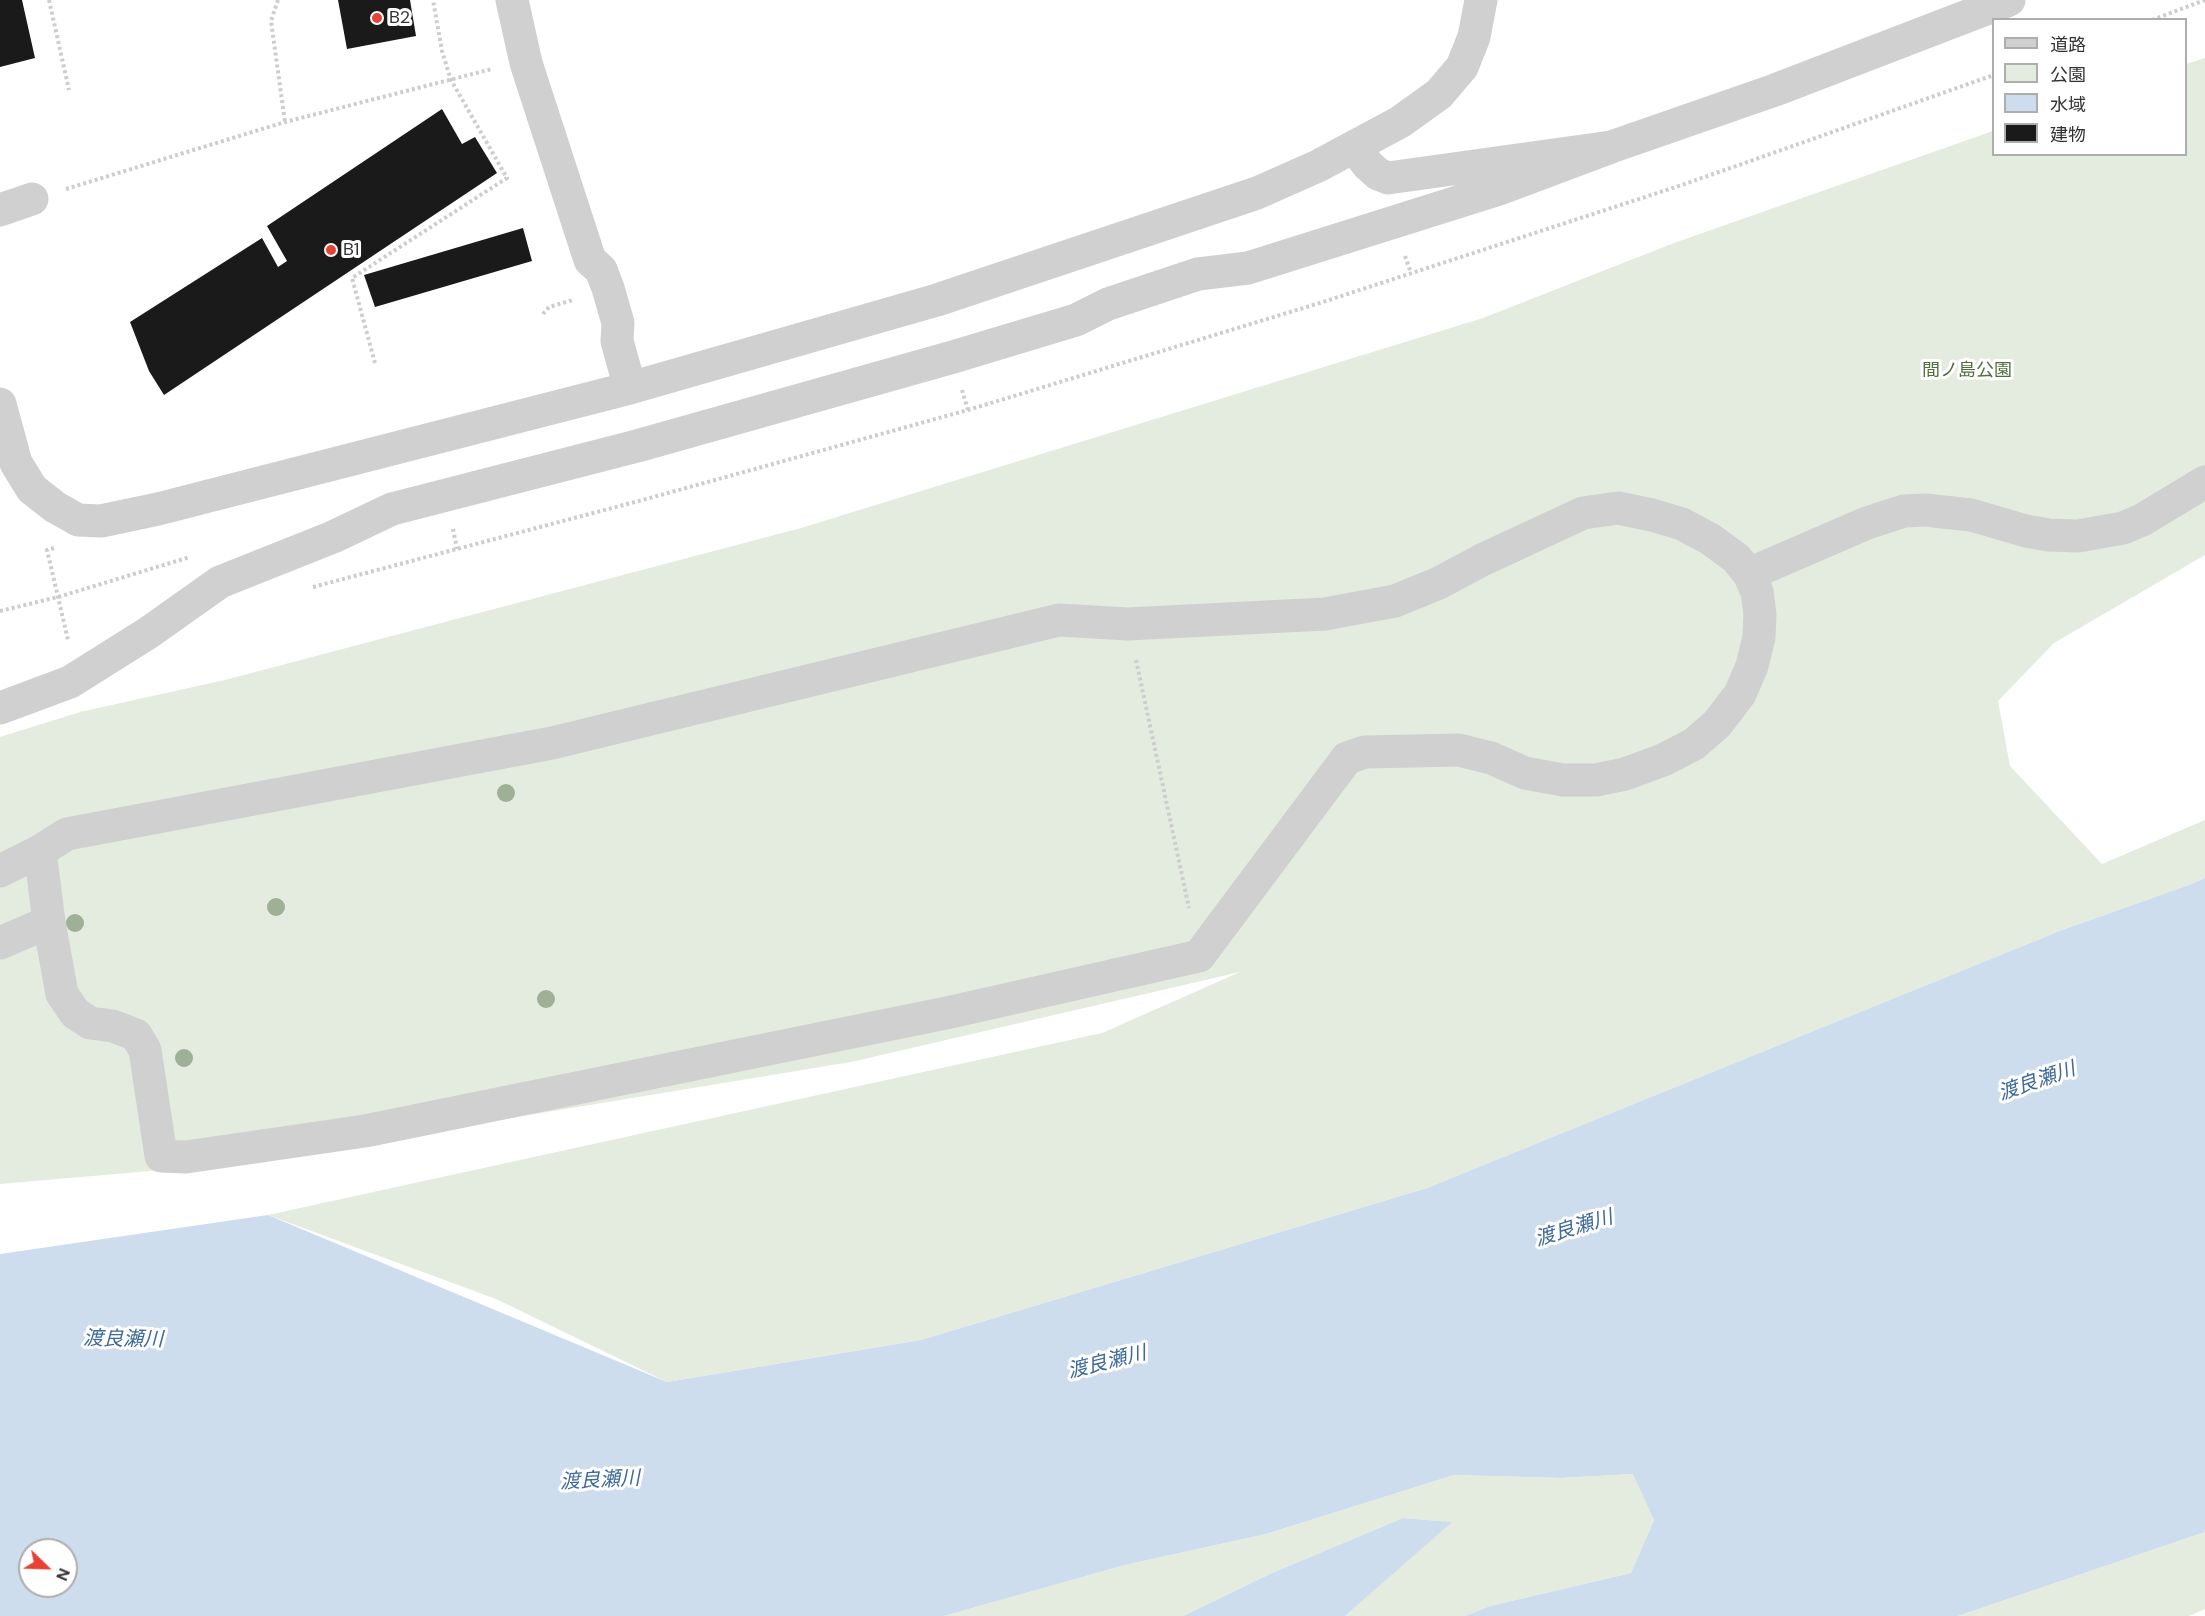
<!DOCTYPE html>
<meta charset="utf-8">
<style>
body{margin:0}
#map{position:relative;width:2205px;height:1616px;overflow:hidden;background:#fff;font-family:"DM Sans","Noto Sans JP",sans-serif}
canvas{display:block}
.legend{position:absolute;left:1992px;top:18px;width:195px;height:138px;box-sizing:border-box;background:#fff;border:2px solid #adadad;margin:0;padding:8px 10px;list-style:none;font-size:18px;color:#333}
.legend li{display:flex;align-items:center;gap:12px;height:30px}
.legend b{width:30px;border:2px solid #adadad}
.north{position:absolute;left:18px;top:1538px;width:60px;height:60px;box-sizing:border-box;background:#fff;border:2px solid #adadad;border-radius:50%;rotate:113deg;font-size:16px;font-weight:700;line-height:24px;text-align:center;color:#333}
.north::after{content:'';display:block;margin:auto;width:21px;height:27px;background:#e84136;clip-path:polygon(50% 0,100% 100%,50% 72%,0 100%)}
</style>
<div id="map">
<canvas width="2205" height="1616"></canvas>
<ul class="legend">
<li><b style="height:8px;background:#d0d0d0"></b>道路</li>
<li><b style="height:16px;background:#e4ecdf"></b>公園</li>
<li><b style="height:16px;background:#ceddee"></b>水域</li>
<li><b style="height:16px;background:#1a1a1a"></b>建物</li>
</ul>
<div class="north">N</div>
</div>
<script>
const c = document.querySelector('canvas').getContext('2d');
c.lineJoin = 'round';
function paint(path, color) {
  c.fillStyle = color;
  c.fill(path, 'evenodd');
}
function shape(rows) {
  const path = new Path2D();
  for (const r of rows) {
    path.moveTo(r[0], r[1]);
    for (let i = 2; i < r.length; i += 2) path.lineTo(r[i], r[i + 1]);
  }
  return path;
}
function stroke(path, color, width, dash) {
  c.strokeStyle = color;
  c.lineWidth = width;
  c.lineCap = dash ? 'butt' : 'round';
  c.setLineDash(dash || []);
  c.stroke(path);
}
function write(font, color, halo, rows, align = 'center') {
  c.font = font + ' "DM Sans","Noto Sans JP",sans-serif';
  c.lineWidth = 6;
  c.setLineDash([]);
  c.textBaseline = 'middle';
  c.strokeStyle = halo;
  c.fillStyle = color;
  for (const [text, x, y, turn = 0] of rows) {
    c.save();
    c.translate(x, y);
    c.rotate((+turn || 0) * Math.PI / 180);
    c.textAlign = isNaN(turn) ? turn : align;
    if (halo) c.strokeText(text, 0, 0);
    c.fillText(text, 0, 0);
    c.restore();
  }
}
paint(shape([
 [2205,58,2205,555,2054,643,1998,701,2010,766,2102,864,2205,820,2205,878,2189,885,2062,930,1427,1188,921,1340,667,1382,496,1299,268,1215,1102,1033,1240,972,851,1062,231,1164,0,1184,0,737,80,712,225,680,801,528,1483,318,1674,243,1993,131,1994,154,2186,154,2186,64],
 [1634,1474,1654,1520,1631,1573,1490,1606,1465,1616,1345,1616,1451,1522,1403,1518,1272,1573,1183,1616,944,1616,1125,1565,1266,1534,1454,1475,1561,1478],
 [2205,1532,2205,1609,2189,1616,1958,1616]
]), '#e4ecdf');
paint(shape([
 [2205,878,2205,1532,1958,1616,1465,1616,1490,1606,1631,1573,1654,1520,1633,1474,1561,1478,1454,1475,1266,1534,1125,1565,944,1616,0,1616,0,1254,268,1215,667,1382,921,1340,1427,1188,2062,930,2189,885],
 [30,1550,66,1550,66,1586,30,1586],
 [1403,1518,1452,1522,1345,1616,1183,1616,1272,1573]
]), '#ceddee');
paint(shape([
 [0,0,22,0,35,58,0,67],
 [338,0,410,0,416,36,347,49],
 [442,109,462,144,475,137,497,173,164,395,149,371,130,322,262,238,278,267,287,261,267,226],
 [523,228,532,261,375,307,364,275]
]), '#1a1a1a');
stroke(shape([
 [49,0,69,90],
 [278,0,271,21,285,122],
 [2152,20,2205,0],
 [66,189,285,122,492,69],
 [1405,256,1411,273],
 [543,314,549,307,573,300],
 [375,363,352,278,507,178,451,80,442,51,433,0],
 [962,390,968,410],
 [453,529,457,549],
 [54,548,47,550,68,640],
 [313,587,650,498,968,410,1323,302,1682,185,1994,75],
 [0,611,58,597,190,557],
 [1136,660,1189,908]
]), '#cdcdcd', 4, [3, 3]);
stroke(shape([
 [512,0,526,63,590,260,601,270,608,288,618,323,617,341,630,388],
 [1354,147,1368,165,1378,174,1388,178,1611,147,1775,90,2009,0],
 [0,210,32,199],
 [0,404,16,463,32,489,55,507,78,520,101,521,158,509,630,388,937,300,1257,193,1318,166,1400,122,1439,94,1462,67,1474,37,1481,0],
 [1749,574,1867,523,1904,511,1925,510,1971,515,2026,531,2049,535,2078,536,2123,528,2142,520,2205,482],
 [0,708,70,682,148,633,220,582,333,537,392,509,637,446,953,357,1076,320,1108,304,1198,274,1248,268,1499,189,1611,147],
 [40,851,49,922],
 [0,871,40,851,67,834,552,743,1059,620,1128,624,1325,614,1395,601,1439,583,1482,560,1583,513,1618,508,1652,515,1682,524,1710,539,1736,558,1749,574,1757,592,1760,614,1759,637,1752,666,1740,694,1717,724,1694,744,1663,760,1625,774,1596,780,1563,780,1525,773,1491,758,1459,750,1365,752,1347,758,1199,956,951,1012,365,1131,186,1157,161,1156,145,1050,136,1035,113,1026,90,1023,75,1013,62,994,49,922,0,943]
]), '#d0d0d0', 33);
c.fillStyle = '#9eb095';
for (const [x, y] of [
 [506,793],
 [276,907],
 [75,923],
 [546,999],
 [184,1058]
]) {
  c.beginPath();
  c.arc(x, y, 9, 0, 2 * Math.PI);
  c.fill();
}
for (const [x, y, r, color] of [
 [377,18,6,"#e84136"],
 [331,250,6,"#e84136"]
]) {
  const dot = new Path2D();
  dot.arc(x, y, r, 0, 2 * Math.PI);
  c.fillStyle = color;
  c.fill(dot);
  stroke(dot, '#fff', 2);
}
write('18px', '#333', '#fff', [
 ["B2",389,18],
 ["B1",343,250]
], 'left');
write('18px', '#4f703e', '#fff', [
 ["間ノ島公園",1967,371]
]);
write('italic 20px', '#3e6998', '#fff', [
 ["渡良瀬川",2037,1082,-19],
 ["渡良瀬川",1574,1229,-17],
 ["渡良瀬川",123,1340,1],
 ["渡良瀬川",1107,1363,-14],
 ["渡良瀬川",600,1481,-3]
]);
</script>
